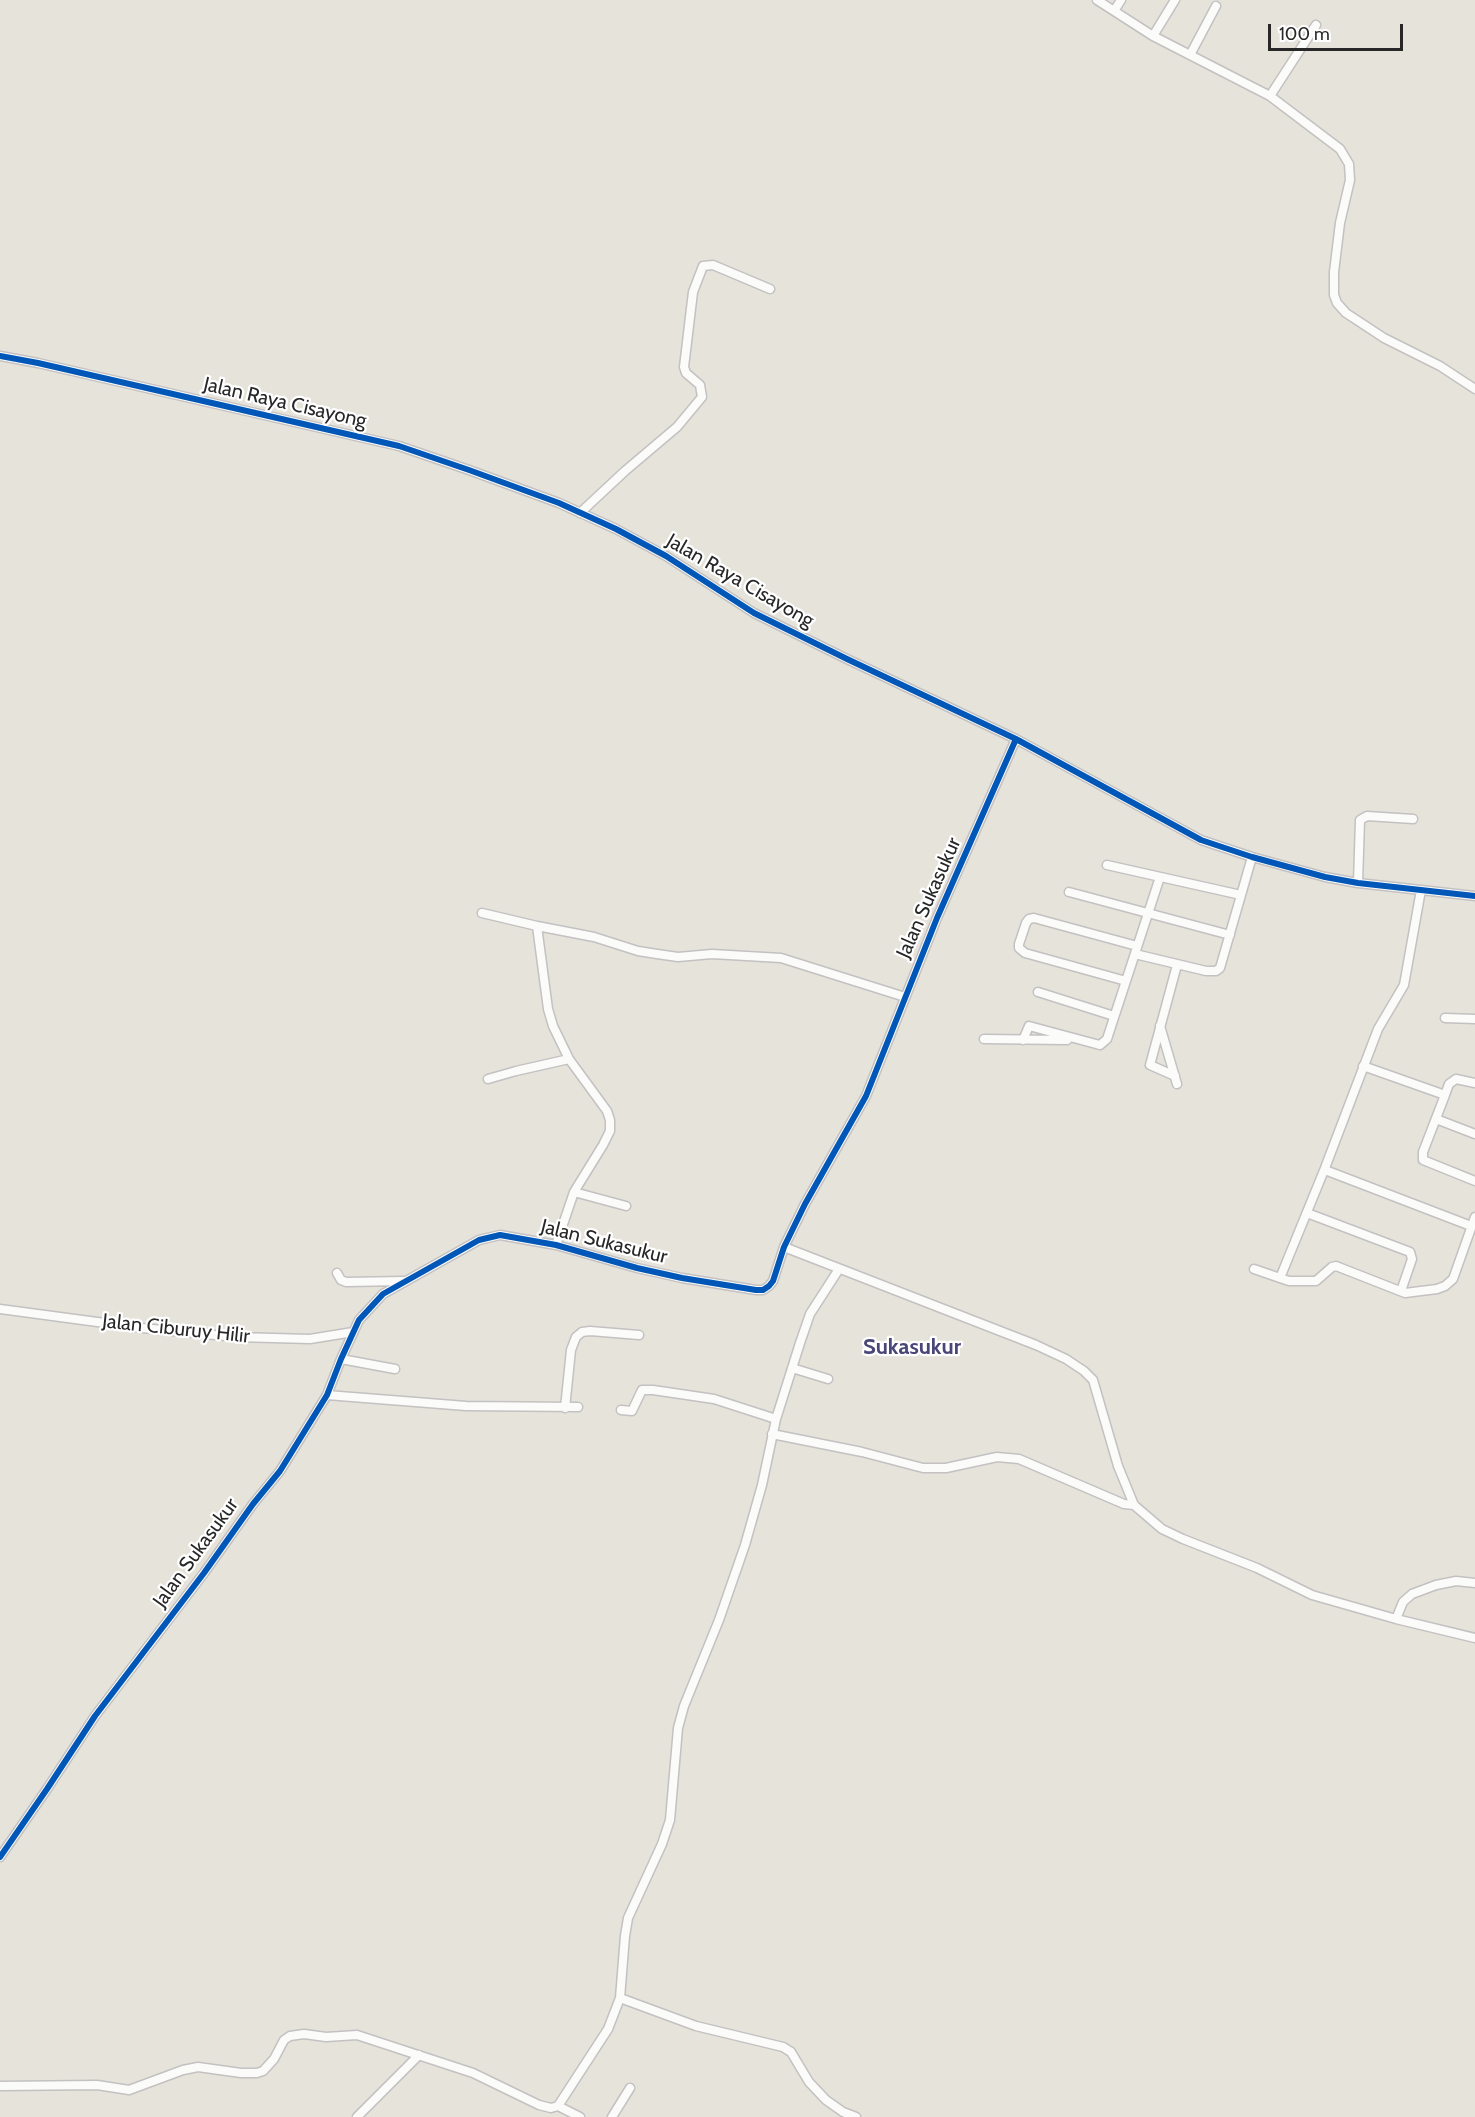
<!DOCTYPE html>
<html>
<head>
<meta charset="utf-8">
<style>
	body { margin:0 }
	#map { position:relative; width:1475px; height:2117px; overflow:hidden; background:#e6e3db; font-family:Cabin,sans-serif }
	canvas { display:block }
	.scale { position:absolute; left:1268px; top:24px; width:135px; height:27px; box-sizing:border-box; border:3px solid #272727; border-top:0; padding-left:8px; font-size:18px; line-height:21px; white-space:nowrap; color:#272727; -webkit-text-stroke:4px #fff; paint-order:stroke }
</style>
</head>
<body>
<div id="map">
<canvas width="1475" height="2117"></canvas>
<div class="scale">100 m</div>
</div>
<script>
const ctx = document.querySelector('canvas').getContext('2d');
ctx.lineJoin = 'round';
const poly = rows => new Path2D(rows.map(r => 'M' + r).join(''));
function trace(path, color, width, dash) { ctx.strokeStyle = color; ctx.lineWidth = width; ctx.lineCap = dash ? 'butt' : 'round'; ctx.setLineDash(dash || []); ctx.stroke(path); }
function drawText(font, color, halo, rows, align = 'center') {
  ctx.font = font + ' Cabin,sans-serif'; ctx.lineWidth = 4.5; ctx.setLineDash([]); ctx.textBaseline = 'middle'; ctx.strokeStyle = halo; ctx.fillStyle = color; for (const [text, x, y, turn = 0] of rows) {
    ctx.save(); ctx.translate(x, y); ctx.rotate((+turn || 0) * Math.PI / 180); ctx.textAlign = isNaN(turn) ? turn : align; if (halo) ctx.strokeText(text, 0, 0); ctx.fillText(text, 0, 0); ctx.restore();
  }
}
const minor = poly([
	[1097,0,1153,36,1270,96,1340,149,1349,164,1350,180,1340,223,1334,272,1334,295,1337,303,1346,313,1384,338,1440,366,1475,389],
	[1114,11,1121,0],
	[1153,36,1175,0],
	[1190,55,1216,6],
	[1270,96,1316,25],
	[0,356,38,363,399,446,469,470,559,503,616,529,666,556,754,613,847,659,1016,739,1201,840,1252,857,1325,877,1358,883,1475,896],
	[580,513,625,471,677,427,702,397,700,385,686,373,684,367,693,292,703,266,713,265,770,289],
	[1107,865,1241,895],
	[1358,883,1360,820,1367,816,1413,819],
	[1421,890,1404,985,1378,1029,1325,1168,1280,1278,1289,1281,1316,1281,1332,1267,1336,1266,1405,1293,1437,1289,1445,1286,1453,1279,1475,1217],
	[1069,892,1230,935],
	[482,913,537,926,594,937,638,951,657,954,678,957,712,954,781,958,905,997],
	[537,926,548,1009,553,1026,569,1059,607,1111,610,1120,610,1131,603,1145,574,1192,556,1245],
	[1135,954,1206,971,1216,971,1220,968,1252,857],
	[1126,981,1025,953,1019,948,1019,944,1026,923,1029,919,1034,918,1137,946],
	[1038,992,1114,1016],
	[1445,1018,1475,1019],
	[1160,1026,1177,1084],
	[984,1039,1067,1040],
	[1023,1040,1029,1026,1096,1044,1100,1045,1107,1039,1160,877],
	[1363,1066,1445,1095,1423,1152,1423,1160,1475,1181],
	[1175,1076,1150,1065,1177,965],
	[488,1079,516,1071,569,1059],
	[1445,1095,1449,1084,1456,1079,1475,1083],
	[1436,1119,1475,1134],
	[1325,1170,1471,1226],
	[574,1192,626,1206],
	[1307,1213,1410,1252,1412,1259,1401,1291],
	[784,1247,1036,1345,1066,1359,1084,1371,1093,1380,1118,1466,1134,1505,1162,1529,1183,1539,1257,1568,1312,1595,1396,1619,1475,1638],
	[1254,1269,1280,1278],
	[337,1273,341,1280,346,1282,404,1281],
	[0,1309,142,1328,236,1337,310,1339,353,1332],
	[341,1359,395,1369],
	[792,1368,828,1379],
	[327,1395,466,1406,578,1407],
	[565,1408,571,1350,576,1337,582,1332,590,1331,639,1335],
	[621,1410,632,1411,642,1390,653,1390,714,1399,776,1419],
	[772,1434,862,1452,923,1468,946,1468,997,1457,1019,1459,1124,1504,1134,1505],
	[1396,1619,1403,1602,1412,1594,1436,1585,1456,1581,1475,1583],
	[0,1857,47,1789,95,1716,204,1573,253,1504,280,1471,327,1395,341,1359,359,1320,383,1294,479,1240,500,1235,556,1245,637,1268,682,1278,756,1290,763,1290,769,1286,773,1281,784,1247,805,1204,866,1096,937,918,1016,739],
	[620,1998,696,2026,783,2047,791,2052,809,2082,826,2100,843,2112,856,2117],
	[0,2086,97,2085,129,2090,183,2070,198,2067,241,2073,257,2073,263,2071,274,2059,284,2040,290,2036,304,2034,326,2037,357,2035,473,2073,539,2105,551,2108,558,2106,608,2029,620,1998,625,1936,628,1918,662,1844,670,1820,678,1728,684,1706,719,1620,745,1545,762,1485,776,1419,800,1343,810,1314,839,1269],
	[558,2106,580,2117],
	[357,2117,419,2055],
	[612,2117,630,2088]
]);
trace(minor, '#c3c1c1', 11);
trace(minor, '#fbfbfa', 8);
trace(poly([
	[0,356,38,363,399,446,469,470,559,503,616,529,666,556,754,613,847,659,1016,739,1201,840,1252,857,1325,877,1358,883,1475,896],
	[0,1857,47,1789,95,1716,204,1573,253,1504,280,1471,327,1395,341,1359,359,1320,383,1294,479,1240,500,1235,556,1245,637,1268,682,1278,756,1290,763,1290,769,1286,773,1281,784,1247,805,1204,866,1096,937,918,1016,739]
]), '#0057b8', 6);
drawText('20px', '#272727', '#fff', [
	["Jalan Raya Cisayong",285,403,13],
	["Jalan Raya Cisayong",740,581,30],
	["Jalan Sukasukur",929,898,-66],
	["Jalan Sukasukur",604,1242,14],
	["Jalan Ciburuy Hilir",176,1329,6],
	["Jalan Sukasukur",196,1553,-54]
]);
drawText('bold 22px', '#494678', '#fff', [
	["Sukasukur",912,1348]
]);
</script>
</body>
</html>
